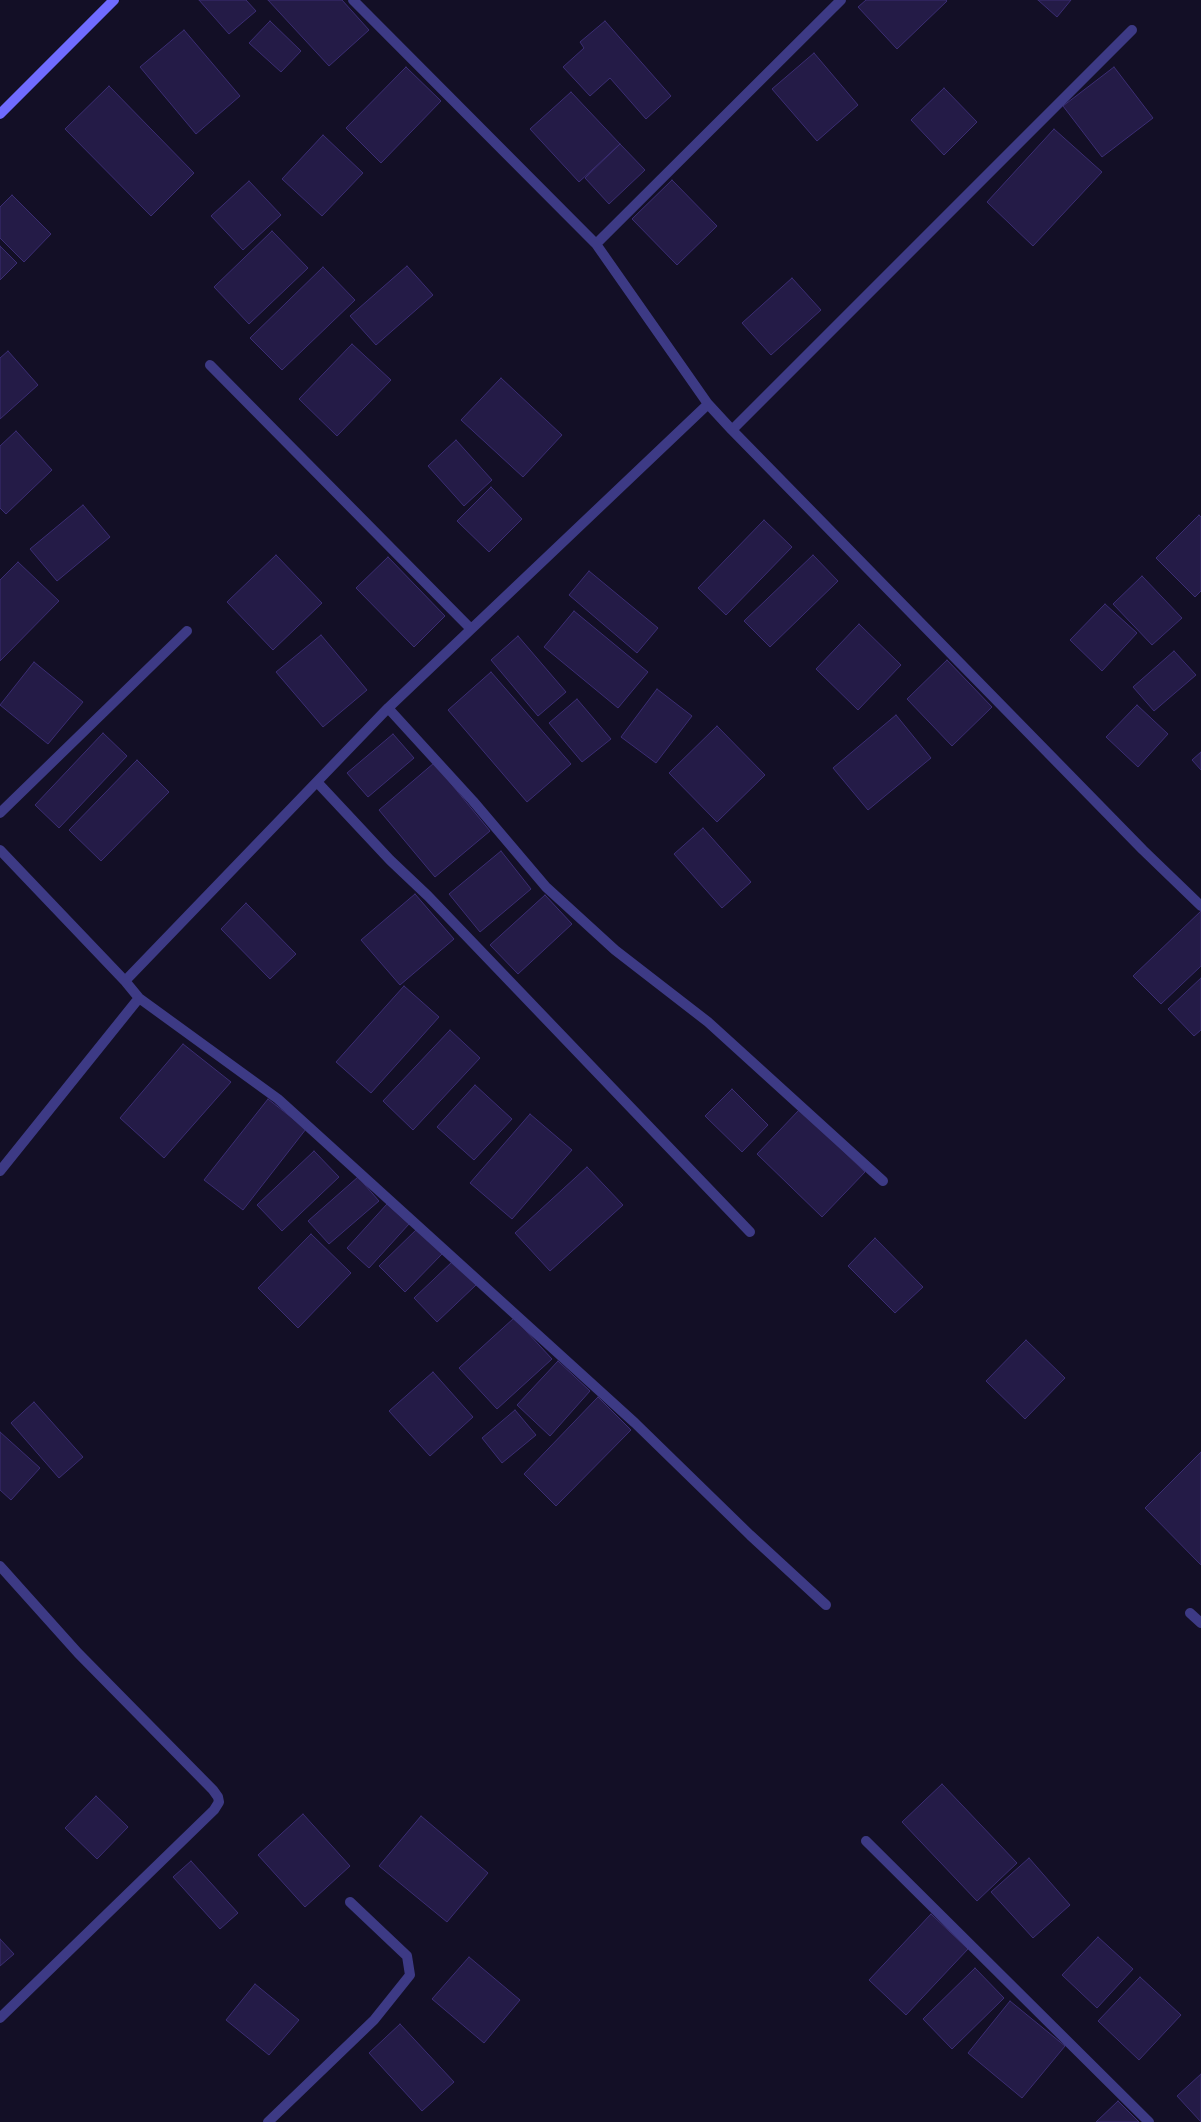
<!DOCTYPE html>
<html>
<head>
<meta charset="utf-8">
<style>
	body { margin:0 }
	canvas { display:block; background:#130f26 }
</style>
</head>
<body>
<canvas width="1201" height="2122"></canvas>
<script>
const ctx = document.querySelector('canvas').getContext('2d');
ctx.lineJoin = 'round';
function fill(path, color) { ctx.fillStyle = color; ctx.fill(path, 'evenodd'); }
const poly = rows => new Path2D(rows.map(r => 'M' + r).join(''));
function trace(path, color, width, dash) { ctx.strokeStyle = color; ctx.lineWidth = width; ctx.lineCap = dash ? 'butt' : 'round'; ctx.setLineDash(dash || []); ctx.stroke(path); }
const building = poly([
	[199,0,246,0,256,11,229,34,199,0],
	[268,0,342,0,369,30,329,66,268,0],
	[866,0,946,0,947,1,897,49,858,7,866,0],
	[1038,0,1071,0,1057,17,1038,0],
	[270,21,301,51,281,72,249,43,270,21],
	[605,21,671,96,646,119,610,78,590,96,563,67,584,48,580,42,605,21],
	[184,30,240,96,196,134,140,67,184,30],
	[814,53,858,105,817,141,772,89,814,53],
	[406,67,441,101,381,163,346,128,406,67],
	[1114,67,1153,118,1102,157,1063,106,1114,67],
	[109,86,194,173,151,216,65,129,109,86],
	[944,88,977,122,944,155,911,120,944,88],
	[571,92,620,144,579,182,530,129,571,92],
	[1054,129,1102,172,1033,246,987,202,1054,129],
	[323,135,363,173,322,216,282,179,323,135],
	[620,144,645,170,609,204,585,178,620,144],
	[672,180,717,226,677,265,632,219,672,180],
	[249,181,281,215,243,250,211,216,249,181],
	[12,195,51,234,24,262,0,238,0,207,12,195],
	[272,231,308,268,249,324,214,287,272,231],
	[0,246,17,263,0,280,0,246],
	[407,266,433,295,376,345,350,316,407,266],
	[323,267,355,300,282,370,250,338,323,267],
	[792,278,821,310,771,355,742,323,792,278],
	[352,344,391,380,337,436,299,399,352,344],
	[8,351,38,385,0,419,0,358,8,351],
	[501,378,562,435,523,477,461,420,501,378],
	[16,431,52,470,6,514,0,508,0,446,16,431],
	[456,440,492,480,464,506,428,466,456,440],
	[491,487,522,519,489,552,457,521,491,487],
	[83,505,110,537,57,581,30,549,83,505],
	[1199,515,1201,517,1201,591,1195,597,1156,558,1199,515],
	[764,520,792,547,726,615,698,588,764,520],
	[276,555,322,603,273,650,227,602,276,555],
	[813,555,838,581,770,647,744,621,813,555],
	[388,557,445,616,414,647,356,588,388,557],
	[18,562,59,601,0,661,0,580,18,562],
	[589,571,658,628,637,653,569,595,589,571],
	[1142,576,1182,618,1152,645,1113,604,1142,576],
	[1105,604,1137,633,1102,671,1070,640,1105,604],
	[574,611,648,672,618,708,544,647,574,611],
	[859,624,901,665,858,710,816,669,859,624],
	[321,635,367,690,323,727,276,672,321,635],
	[518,636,566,692,538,716,491,660,518,636],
	[1174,651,1196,675,1154,711,1133,687,1174,651],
	[947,660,992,707,952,746,907,699,947,660],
	[34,662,83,702,48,744,0,705,34,662],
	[491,672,571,764,527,802,448,710,491,672],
	[657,689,692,716,656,763,621,737,657,689],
	[577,699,611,739,582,762,549,723,577,699],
	[1137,705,1168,734,1138,767,1106,737,1137,705],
	[896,715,931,758,868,810,833,768,896,715],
	[717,726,765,775,717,822,669,773,717,726],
	[103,733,127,756,59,828,35,805,103,733],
	[393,734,414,758,368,797,347,773,393,734],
	[1201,752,1201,770,1192,760,1201,752],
	[137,760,169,792,101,861,69,830,137,760],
	[434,763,490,831,435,877,379,810,434,763],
	[703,828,751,882,722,908,674,854,703,828],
	[501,851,531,889,480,932,449,894,501,851],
	[415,894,454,939,400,985,361,940,415,894],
	[545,895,572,924,518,974,490,945,545,895],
	[246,903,296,954,270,979,221,929,246,903],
	[1201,911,1201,966,1161,1004,1133,976,1201,911],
	[1201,978,1201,1030,1194,1036,1168,1009,1201,978],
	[404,986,439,1017,371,1093,336,1062,404,986],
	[450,1030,480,1058,413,1130,383,1101,450,1030],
	[183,1044,231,1082,164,1158,120,1118,183,1044],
	[475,1085,512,1119,474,1160,437,1127,475,1085],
	[732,1089,768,1125,742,1152,705,1116,732,1089],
	[268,1099,306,1129,243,1210,204,1180,268,1099],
	[800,1109,865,1172,822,1217,757,1154,800,1109],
	[530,1114,572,1150,512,1219,470,1183,530,1114],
	[314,1151,339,1177,282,1231,257,1205,314,1151],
	[587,1167,623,1205,550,1271,515,1233,587,1167],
	[358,1177,379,1201,329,1244,308,1221,358,1177],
	[387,1204,409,1224,369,1268,347,1248,387,1204],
	[417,1229,442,1254,405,1292,379,1266,417,1229],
	[311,1234,351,1273,298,1328,258,1288,311,1234],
	[875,1238,923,1287,895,1313,848,1266,875,1238],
	[453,1261,476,1285,437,1322,414,1298,453,1261],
	[514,1318,552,1359,497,1409,459,1368,514,1318],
	[1026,1340,1065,1378,1025,1419,986,1381,1026,1340],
	[558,1361,590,1391,550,1436,517,1405,558,1361],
	[433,1372,473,1417,430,1456,389,1411,433,1372],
	[598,1397,631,1430,556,1506,524,1474,598,1397],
	[34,1402,83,1457,59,1478,11,1423,34,1402],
	[515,1410,536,1435,502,1463,482,1438,515,1410],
	[0,1432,40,1468,11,1500,0,1490,0,1432],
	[1201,1452,1201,1565,1145,1508,1201,1452],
	[942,1784,1017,1863,977,1901,902,1822,942,1784],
	[96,1796,128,1827,97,1859,65,1828,96,1796],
	[303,1814,350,1866,305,1907,258,1855,303,1814],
	[421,1816,488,1873,447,1922,379,1866,421,1816],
	[1029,1858,1070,1905,1033,1938,991,1892,1029,1858],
	[191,1861,238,1913,220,1929,173,1877,191,1861],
	[931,1914,968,1949,906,2015,869,1980,931,1914],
	[1098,1937,1133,1969,1097,2008,1062,1975,1098,1937],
	[0,1939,14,1954,0,1966,0,1939],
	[469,1957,520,2000,484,2043,432,1999,469,1957],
	[975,1968,1004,1998,952,2049,923,2019,975,1968],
	[1140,1977,1181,2015,1139,2060,1098,2021,1140,1977],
	[255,1984,299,2020,269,2055,226,2020,255,1984],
	[1010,2001,1065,2046,1022,2098,968,2053,1010,2001],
	[400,2024,454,2082,422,2111,369,2053,400,2024],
	[1201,2074,1201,2122,1177,2096,1201,2074],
	[1118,2101,1139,2122,1096,2122,1118,2101]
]);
fill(building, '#241b47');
trace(building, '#3b2d73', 1);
trace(poly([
	[353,0,596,244,708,404,732,430,1143,850,1201,906],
	[596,244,841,0],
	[210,365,471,629],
	[732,430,1132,30],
	[388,708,473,801,546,887,615,950,708,1022,883,1181],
	[317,782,390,860,428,896,750,1232],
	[0,813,187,631],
	[0,850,125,981,139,998,278,1099,635,1423,750,1535,826,1605],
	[125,981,388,708,708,404],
	[0,1171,139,998],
	[0,1566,78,1653,213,1790,218,1797,219,1802,214,1810,0,2018],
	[1190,1613,1201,1623],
	[866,1841,1149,2122],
	[268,2122,374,2020,410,1975,407,1956,350,1902]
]), '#3d3a85', 10);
trace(poly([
	[0,114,114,0]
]), '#6f6bff', 10);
</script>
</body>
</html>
